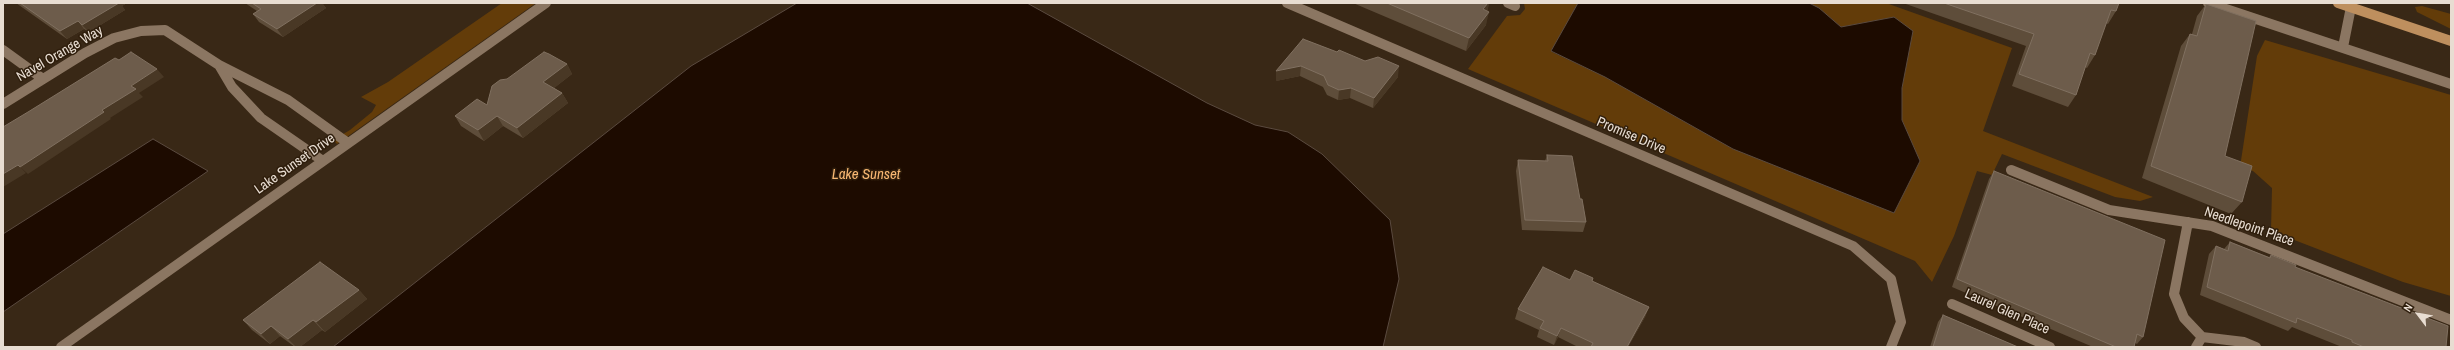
<!DOCTYPE html>
<html>
<head>
<meta charset="utf-8">
<style>
	body { margin:0 }
	#map { position:relative; width:2454px; height:350px; overflow:hidden; background:#392816; font-family:"Archivo Narrow",sans-serif }
	canvas { display:block }
	.frame { position:absolute; inset:0; border:4px solid #e8ddd2; pointer-events:none }
	.north { position:absolute; left:2398px; top:294px; width:40px; height:40px; -webkit-text-stroke:3px #2f1e0c; paint-order:stroke; rotate:302deg; font-size:11px; font-weight:700; line-height:16px; text-align:center; color:#e8ddd2 }
	.north::after { content:''; display:block; margin:auto; width:14px; height:18px; background:#e8ddd2; clip-path:polygon(50% 0,100% 100%,50% 72%,0 100%) }
</style>
</head>
<body>
<div id="map">
<canvas width="2454" height="350"></canvas>
<div class="frame"></div>
<div class="north">N</div>
</div>
<script>
const ctx = document.querySelector('canvas').getContext('2d');
ctx.lineJoin = 'round';
function fill(path, color) { ctx.fillStyle = color; ctx.fill(path, 'evenodd'); }
const poly = rows => new Path2D(rows.map(r => 'M' + r).join(''));
function trace(path, color, width, dash) { ctx.strokeStyle = color; ctx.lineWidth = width; ctx.lineCap = dash ? 'butt' : 'round'; ctx.setLineDash(dash || []); ctx.stroke(path); }
function drawText(font, color, halo, rows, align = 'center') {
  ctx.font = font + ' "Archivo Narrow",sans-serif'; ctx.lineWidth = 3; ctx.setLineDash([]); ctx.textBaseline = 'middle'; ctx.strokeStyle = halo; ctx.fillStyle = color; for (const [text, x, y, turn = 0] of rows) {
    ctx.save(); ctx.translate(x, y); ctx.rotate((+turn || 0) * Math.PI / 180); ctx.textAlign = isNaN(turn) ? turn : align; if (halo) ctx.strokeText(text, 0, 0); ctx.fillText(text, 0, 0); ctx.restore();
  }
}
fill(poly([
	[502,3,536,3,337,144,333,140,350,130,372,112,376,105,361,97,388,82],
	[1524,3,1578,3,1552,52,1605,77,1733,149,1920,161,1902,120,1902,88,1912,31,1894,17,1841,27,1819,8,1809,3,1886,3,2012,48,1983,131,2153,197,2140,201,2115,197,2002,154,1992,175,1977,171,1954,236,1932,282,1915,261,1468,69,1507,16,1520,15,1525,9],
	[2422,6,2451,14,2451,29,2417,12,2415,7],
	[2265,40,2451,95,2451,296,2403,282,2271,231,2272,188,2253,171,2240,167,2257,56]
]), '#633c09');
const water = poly([
	[797,3,1027,3,1207,103,1255,125,1288,132,1322,154,1390,220,1399,279,1383,347,333,347,691,66,797,3],
	[1578,3,1809,3,1819,8,1841,27,1894,17,1913,31,1902,88,1902,120,1920,161,1894,213,1733,149,1605,77,1551,51,1578,3],
	[153,139,208,171,3,312,3,234,153,139]
]);
fill(water, '#1d0b00');
trace(water, '#5a4a3f', 1);
trace(poly([
	[1287,3,1853,246,1891,279,1901,322,1891,347],
	[1508,3,1515,6],
	[2208,3,2451,84],
	[2343,47,2351,7],
	[3,50,43,79],
	[3,104,85,53,114,38,141,31,165,30,219,65],
	[323,161,261,118,232,87,219,65,288,100,348,143],
	[2011,170,2109,210,2212,226,2451,320],
	[2188,222,2174,294,2184,318,2202,337],
	[1952,304,2050,347],
	[2202,337,2244,342,2256,347],
	[61,347,546,3],
	[2196,347,2202,337]
]), '#8b7662', 10);
trace(poly([
	[2338,3,2451,41]
]), '#be8f5e', 10);
fill(poly([
	[16,3,127,3,122,6,125,10,89,32,84,29,67,39],
	[245,3,322,3,326,8,283,37,259,22,253,14,257,11],
	[1353,3,1489,3,1487,11,1486,25,1466,51],
	[1903,3,2119,3,2116,11,2108,24,2106,23,2095,55,2087,68,2085,67,2076,95,2068,107,2012,86,2026,46],
	[2206,4,2225,156,2242,202,2231,214,2142,178,2181,46,2190,34,2192,34,2197,16],
	[1303,39,1398,77,1373,108,1350,98,1338,100,1327,95,1323,87,1300,76,1276,81],
	[567,64,572,74,554,88,562,93,568,103,523,138,503,126,484,141,461,126,455,116,487,105],
	[1547,155,1580,199,1586,222,1583,232,1522,230,1516,171,1518,160,1545,161],
	[1994,171,2143,337,2137,344,2135,343,2134,347,2093,347,1952,287,1989,179],
	[2230,242,2269,257,2271,255,2446,347,2342,347,2292,327,2288,331,2200,295,2209,254,2216,246,2224,249],
	[1593,278,1592,281,1649,307,1645,317,1628,347,1578,347,1558,337,1554,345,1537,337,1539,330,1515,319,1518,309,1570,280],
	[359,290,367,299,325,332,322,330,300,347,295,347,280,336,270,344,252,330,243,320],
	[1943,315,2018,347,1930,347,1938,322]
]), '#5e4d3a');
fill(poly([
	[117,3,127,3,122,6,125,10,89,32,82,25],
	[317,3,322,3,326,8,283,37,277,29],
	[1488,3,1489,3,1487,15,1489,12,1486,25,1466,51,1469,38,1483,9],
	[78,21,84,29,67,39,60,31],
	[567,64,572,74,549,92,543,82],
	[1301,66,1300,76,1276,81,1276,71],
	[1399,66,1398,77,1373,108,1374,98],
	[157,69,164,77,139,93,143,97,110,118,111,119,28,174,20,167,102,110,131,86],
	[1351,88,1350,98,1338,100,1339,90],
	[562,93,568,103,523,138,517,128],
	[497,116,503,126,484,141,478,130],
	[18,165,26,173,3,187,3,174],
	[359,290,367,299,325,332,316,322],
	[1649,307,1645,317,1628,347,1627,347],
	[313,320,322,330,300,347,296,347,288,339],
	[271,326,280,336,270,344,261,334],
	[1561,328,1558,337,1554,345,1557,336]
]), '#493825');
const building = poly([
	[20,3,119,3,82,25,78,21,60,31,20,3],
	[252,3,317,3,277,29,253,14,261,9,252,3],
	[1387,3,1488,3,1483,9,1489,12,1469,38,1387,3],
	[1944,3,2119,3,2116,11,2111,10,2095,55,2090,53,2076,95,2019,74,2034,34,1944,3],
	[2206,4,2256,21,2225,156,2252,166,2242,202,2151,166,2190,34,2197,36,2206,4],
	[1303,39,1337,52,1339,50,1365,61,1378,57,1399,66,1374,98,1351,88,1339,90,1328,85,1324,76,1301,66,1276,71,1303,39],
	[131,52,157,69,131,86,136,89,102,110,104,112,20,167,18,165,3,174,3,127,28,112,115,58,119,60,131,52],
	[544,52,549,54,567,64,543,82,562,93,517,128,497,116,478,130,455,116,477,99,487,105,492,86,500,80,507,79,544,52],
	[1547,155,1572,156,1580,199,1582,199,1586,222,1525,220,1518,160,1548,161,1547,155],
	[1994,171,2165,240,2143,337,2137,334,2134,347,2116,347,1957,279,1994,171],
	[2230,242,2270,258,2271,255,2296,265,2295,267,2448,326,2446,347,2364,347,2352,342,2352,340,2297,318,2296,323,2207,287,2216,246,2228,251,2230,242],
	[320,262,359,290,316,322,313,320,288,339,271,326,261,334,243,320,320,262],
	[1543,267,1570,280,1575,270,1593,278,1592,281,1649,307,1627,347,1591,347,1593,343,1561,328,1557,336,1540,328,1544,321,1518,309,1543,267],
	[1943,315,2018,347,1933,347,1943,315]
]);
fill(building, '#6d5c4b');
trace(building, '#807060', 1);
drawText('14px', '#e8ddd2', '#2f1e0c', [
	["Navel Orange Way",60,54,-30],
	["Promise Drive",1631,136,23],
	["Lake Sunset Drive",295,164,-35],
	["Needlepoint Place",2249,227,19],
	["Laurel Glen Place",2007,312,24]
]);
drawText('italic 15px', '#f8b873', '#2f1e0c', [
	["Lake Sunset",866,175]
]);
</script>
</body>
</html>
